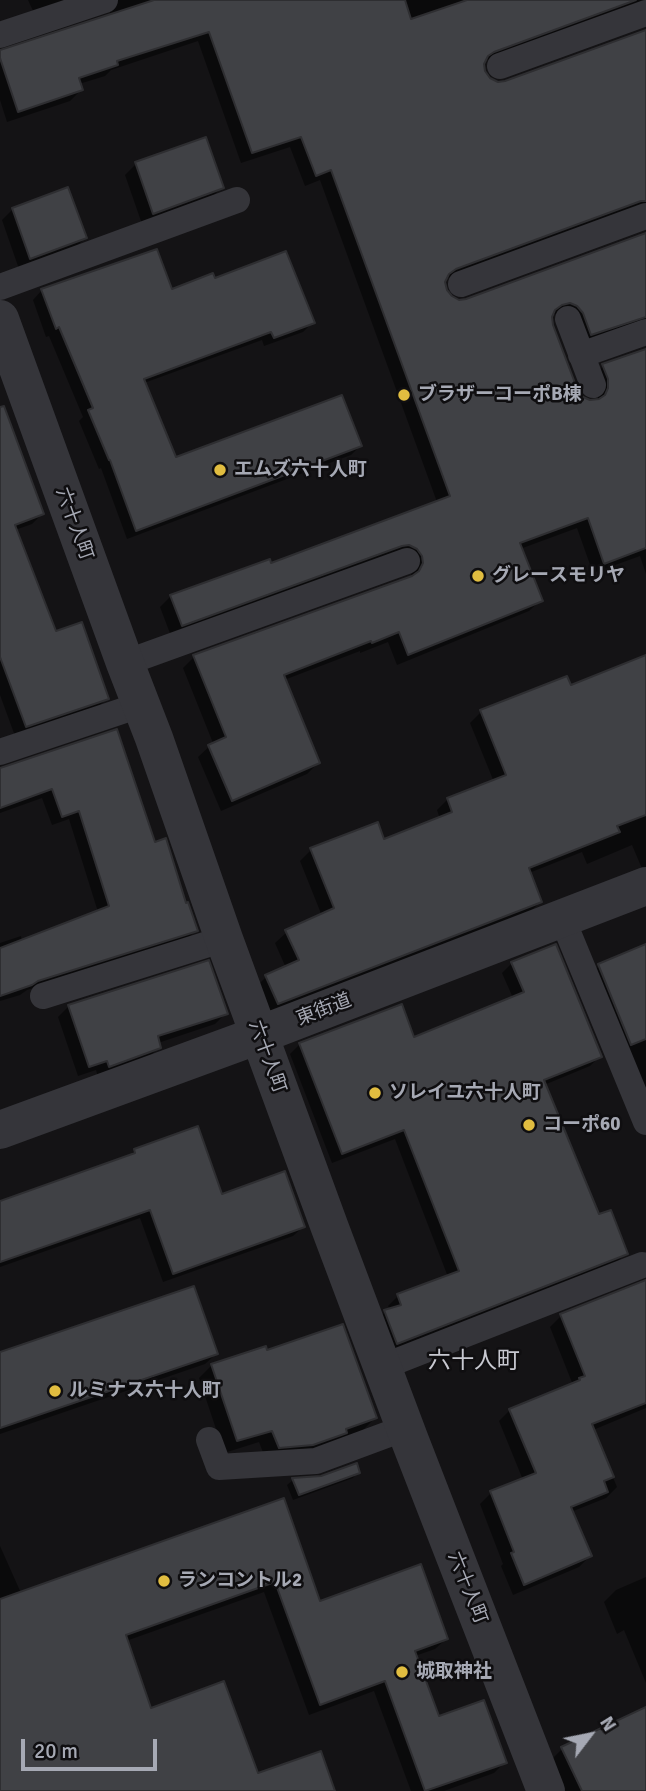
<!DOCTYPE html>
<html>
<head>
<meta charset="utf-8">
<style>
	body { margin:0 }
	#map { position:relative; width:646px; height:1791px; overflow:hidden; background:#141315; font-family:Signika,sans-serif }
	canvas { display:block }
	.north { position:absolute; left:555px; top:1700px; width:70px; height:70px; -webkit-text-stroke:5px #0f0e10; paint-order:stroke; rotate:58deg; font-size:19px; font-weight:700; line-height:28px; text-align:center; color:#a6a9b4 }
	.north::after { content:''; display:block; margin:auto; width:24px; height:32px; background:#a6a9b4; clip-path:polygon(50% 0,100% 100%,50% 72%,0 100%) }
	.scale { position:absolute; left:21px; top:1739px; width:136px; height:32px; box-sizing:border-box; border:4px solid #a6a9b4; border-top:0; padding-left:9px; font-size:21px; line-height:24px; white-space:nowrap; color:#a6a9b4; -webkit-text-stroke:5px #0f0e10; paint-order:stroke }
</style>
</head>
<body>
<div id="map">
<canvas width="646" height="1791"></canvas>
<div class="north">N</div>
<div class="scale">20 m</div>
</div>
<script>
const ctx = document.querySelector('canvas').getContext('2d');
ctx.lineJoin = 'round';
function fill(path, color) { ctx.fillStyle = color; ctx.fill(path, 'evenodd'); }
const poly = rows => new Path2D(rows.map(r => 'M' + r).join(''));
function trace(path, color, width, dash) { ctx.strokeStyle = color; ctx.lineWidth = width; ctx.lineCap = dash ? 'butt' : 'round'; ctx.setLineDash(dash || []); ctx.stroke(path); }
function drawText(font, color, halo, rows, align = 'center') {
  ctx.font = font + ' Signika,"Noto Sans JP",sans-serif'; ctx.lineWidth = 5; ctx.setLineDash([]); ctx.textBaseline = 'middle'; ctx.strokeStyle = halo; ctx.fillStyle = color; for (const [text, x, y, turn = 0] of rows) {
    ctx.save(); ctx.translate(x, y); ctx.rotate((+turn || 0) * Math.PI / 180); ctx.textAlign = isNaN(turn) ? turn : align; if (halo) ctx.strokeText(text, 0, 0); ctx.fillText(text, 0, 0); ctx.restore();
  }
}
fill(poly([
	[28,0,74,0,34,13],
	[105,0,646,0,646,13,629,8,484,61,484,73,489,80,496,83,506,83,646,32,646,216,628,212,445,279,445,291,457,301,467,301,646,235,646,332,580,345,558,314,552,314,552,325,577,391,583,399,598,402,598,392,592,377,603,366,646,351,646,574,640,556,593,573,577,528,520,549,541,600,529,611,397,665,388,642,360,653,360,651,284,680,318,763,307,774,221,811,198,757,213,743,183,668,194,657,411,578,412,568,171,636,160,607,171,596,270,565,437,502,320,180,305,186,290,147,241,163,198,41,111,70,105,76,79,84,81,90,70,101,7,122,0,100,0,52,110,15,110,7],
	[136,164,222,187,211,198,142,224,125,175],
	[13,209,85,238,74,249,19,269,2,220],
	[214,280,312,323,303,332,264,346,262,340,144,383,175,459,360,446,351,455,127,539,101,468,99,469,79,421,83,417,49,336,46,337,33,300,42,290,171,291],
	[0,451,42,514,32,524,15,530,55,633,107,698,96,709,15,736,0,695],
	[646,657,646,878,632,845,587,864,582,852,529,873,540,902,529,913,267,1014,255,988,266,977,286,968,275,943,287,932,322,916,300,861,311,850,383,841,440,819,437,810,448,799,494,782,470,723,481,712,570,688],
	[116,732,154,844,185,905,196,930,186,940,27,990,20,995,0,1001,0,943,21,936,22,941,98,912,69,819,52,825,42,798,0,813,0,770],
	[646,946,646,1106,588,977,599,966],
	[512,963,600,1056,590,1066,544,1085,598,1217,626,1253,616,1263,387,1353,375,1322,385,1312,390,1310,388,1306,398,1296,448,1277,395,1139,332,1163,290,1054,300,1044,413,1040,513,998,502,973],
	[69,1006,226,1013,215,1024,158,1043,159,1047,148,1058,98,1077,96,1070,78,1076,58,1017],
	[135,1150,221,1196,303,1227,293,1236,163,1282,140,1218,0,1267,0,1203,127,1158],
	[646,1301,646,1408,593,1430,617,1487,606,1498,571,1512,590,1556,579,1567,513,1595,501,1566,503,1564,480,1504,491,1493,523,1480,499,1421,510,1410,573,1385,550,1327,561,1316],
	[266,1352,375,1418,362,1431,332,1445,266,1460,259,1442,224,1453,199,1378,212,1365],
	[0,1354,216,1354,205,1364,0,1434],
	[358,1472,353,1478,293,1500,287,1485,293,1480],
	[283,1500,319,1603,446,1639,435,1649,415,1656,438,1718,505,1762,494,1773,444,1791,411,1791,374,1691,309,1715,264,1592,126,1641,150,1711,257,1776,333,1791,0,1791,0,1546,21,1593],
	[646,1577,646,1683,624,1630,617,1634,604,1602,616,1590],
	[646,1709,646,1791,564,1791,550,1761,562,1749]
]), '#0007');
const building = poly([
	[154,0,405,0,411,19,467,0,636,0,494,52,488,56,484,64,485,71,490,78,498,82,505,81,646,30,646,201,641,201,456,269,449,274,445,282,447,290,452,296,459,300,466,299,646,233,646,317,591,335,583,313,577,306,570,303,562,305,555,310,552,317,553,325,578,391,583,397,590,400,599,399,605,395,608,388,608,379,602,364,646,349,646,548,604,564,588,518,520,543,543,601,408,655,399,632,372,643,371,641,284,675,320,763,232,801,208,745,226,737,193,655,412,576,419,571,423,563,422,556,417,549,409,545,402,546,182,626,170,595,270,559,271,563,450,496,331,170,316,176,301,137,252,153,209,32,117,61,118,65,79,78,83,90,18,112,0,58,0,50,154,0],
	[206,137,224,188,153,214,135,162,206,137],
	[68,187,87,238,30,259,12,208,68,187],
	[157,249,172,289,213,273,215,278,286,251,315,323,274,338,271,332,144,379,176,457,342,395,362,446,136,531,110,460,109,460,88,410,93,408,59,327,56,329,41,289,157,249],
	[4,406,44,514,15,525,56,631,82,622,109,699,26,727,0,657,0,407,4,406],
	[646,655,646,815,617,826,620,832,529,868,542,902,278,1004,265,975,299,960,285,930,334,908,310,848,378,822,384,839,452,812,447,798,506,775,480,710,567,676,571,685,646,655],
	[117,729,155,842,166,838,186,903,188,902,198,931,38,981,32,985,0,996,0,948,109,906,79,811,62,817,52,789,0,808,0,768,117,729],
	[556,944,602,1057,544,1080,599,1214,611,1210,628,1254,397,1344,384,1310,401,1305,397,1294,459,1271,404,1130,342,1154,299,1043,402,1004,414,1037,524,992,511,962,556,944],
	[646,944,646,1039,631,1045,598,964,646,944],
	[209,960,228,1014,158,1036,161,1048,109,1067,107,1061,89,1067,68,1005,209,960],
	[198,1126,222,1194,285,1171,305,1227,173,1274,150,1210,0,1262,0,1201,135,1153,134,1149,198,1126],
	[646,1280,646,1403,592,1424,614,1477,604,1481,608,1492,571,1507,592,1556,524,1585,511,1553,514,1552,490,1491,536,1473,509,1409,580,1380,579,1378,585,1376,560,1314,646,1280],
	[194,1286,218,1354,0,1428,0,1352,194,1286],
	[343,1324,377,1418,346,1429,347,1433,313,1445,279,1448,272,1431,237,1441,211,1364,266,1346,267,1350,343,1324],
	[357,1463,360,1473,299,1495,292,1478,321,1476,357,1463],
	[284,1498,320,1601,421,1564,448,1639,415,1651,439,1716,484,1700,507,1763,425,1791,385,1681,320,1705,275,1582,126,1635,151,1708,224,1681,258,1773,321,1751,335,1791,0,1791,0,1599,284,1498],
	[646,1707,646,1791,582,1791,561,1747,646,1707]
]);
fill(building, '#404145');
trace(building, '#2e2e31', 2);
trace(poly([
	[0,35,105,0],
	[500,66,646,13],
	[461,284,646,216],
	[0,287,237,200],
	[568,319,593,385],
	[581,355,646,332],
	[125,663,407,561],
	[0,752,140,705],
	[562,918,646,1122],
	[43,996,224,939],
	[382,1367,642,1265],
	[209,1440,219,1467,316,1461,405,1428]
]), '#35353a', 26);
trace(poly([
	[0,319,125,663,154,738,224,939,330,1228,409,1438,546,1791],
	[0,1130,259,1035,646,886]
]), '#35353a', 38);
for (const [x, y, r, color] of [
	[404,395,7,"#e1bd40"],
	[220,470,7,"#e1bd40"],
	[478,576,7,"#e1bd40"],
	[375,1093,7,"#e1bd40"],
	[529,1125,7,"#e1bd40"],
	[55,1391,7,"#e1bd40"],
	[164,1581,7,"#e1bd40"],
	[402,1672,7,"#e1bd40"]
]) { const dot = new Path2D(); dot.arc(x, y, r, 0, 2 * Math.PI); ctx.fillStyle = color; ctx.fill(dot); trace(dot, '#0f0e10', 2.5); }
drawText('bold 19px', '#a6a9b4', '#0f0e10', [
	["ブラザーコーポB棟",418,395],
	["エムズ六十人町",234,470],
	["グレースモリヤ",492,576],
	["ソレイユ六十人町",389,1093],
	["コーポ60",543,1125],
	["ルミナス六十人町",69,1391],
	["ランコントル2",178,1581],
	["城取神社",416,1672]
], 'left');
drawText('19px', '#a6a9b4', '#0f0e10', [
	["六十人町",74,524,70],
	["東街道",324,1010,-21],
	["六十人町",267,1057,70],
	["六十人町",467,1588,68]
]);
drawText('23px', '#c7c8d0', '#0f0e10', [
	["六十人町",474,1362]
]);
</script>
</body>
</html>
